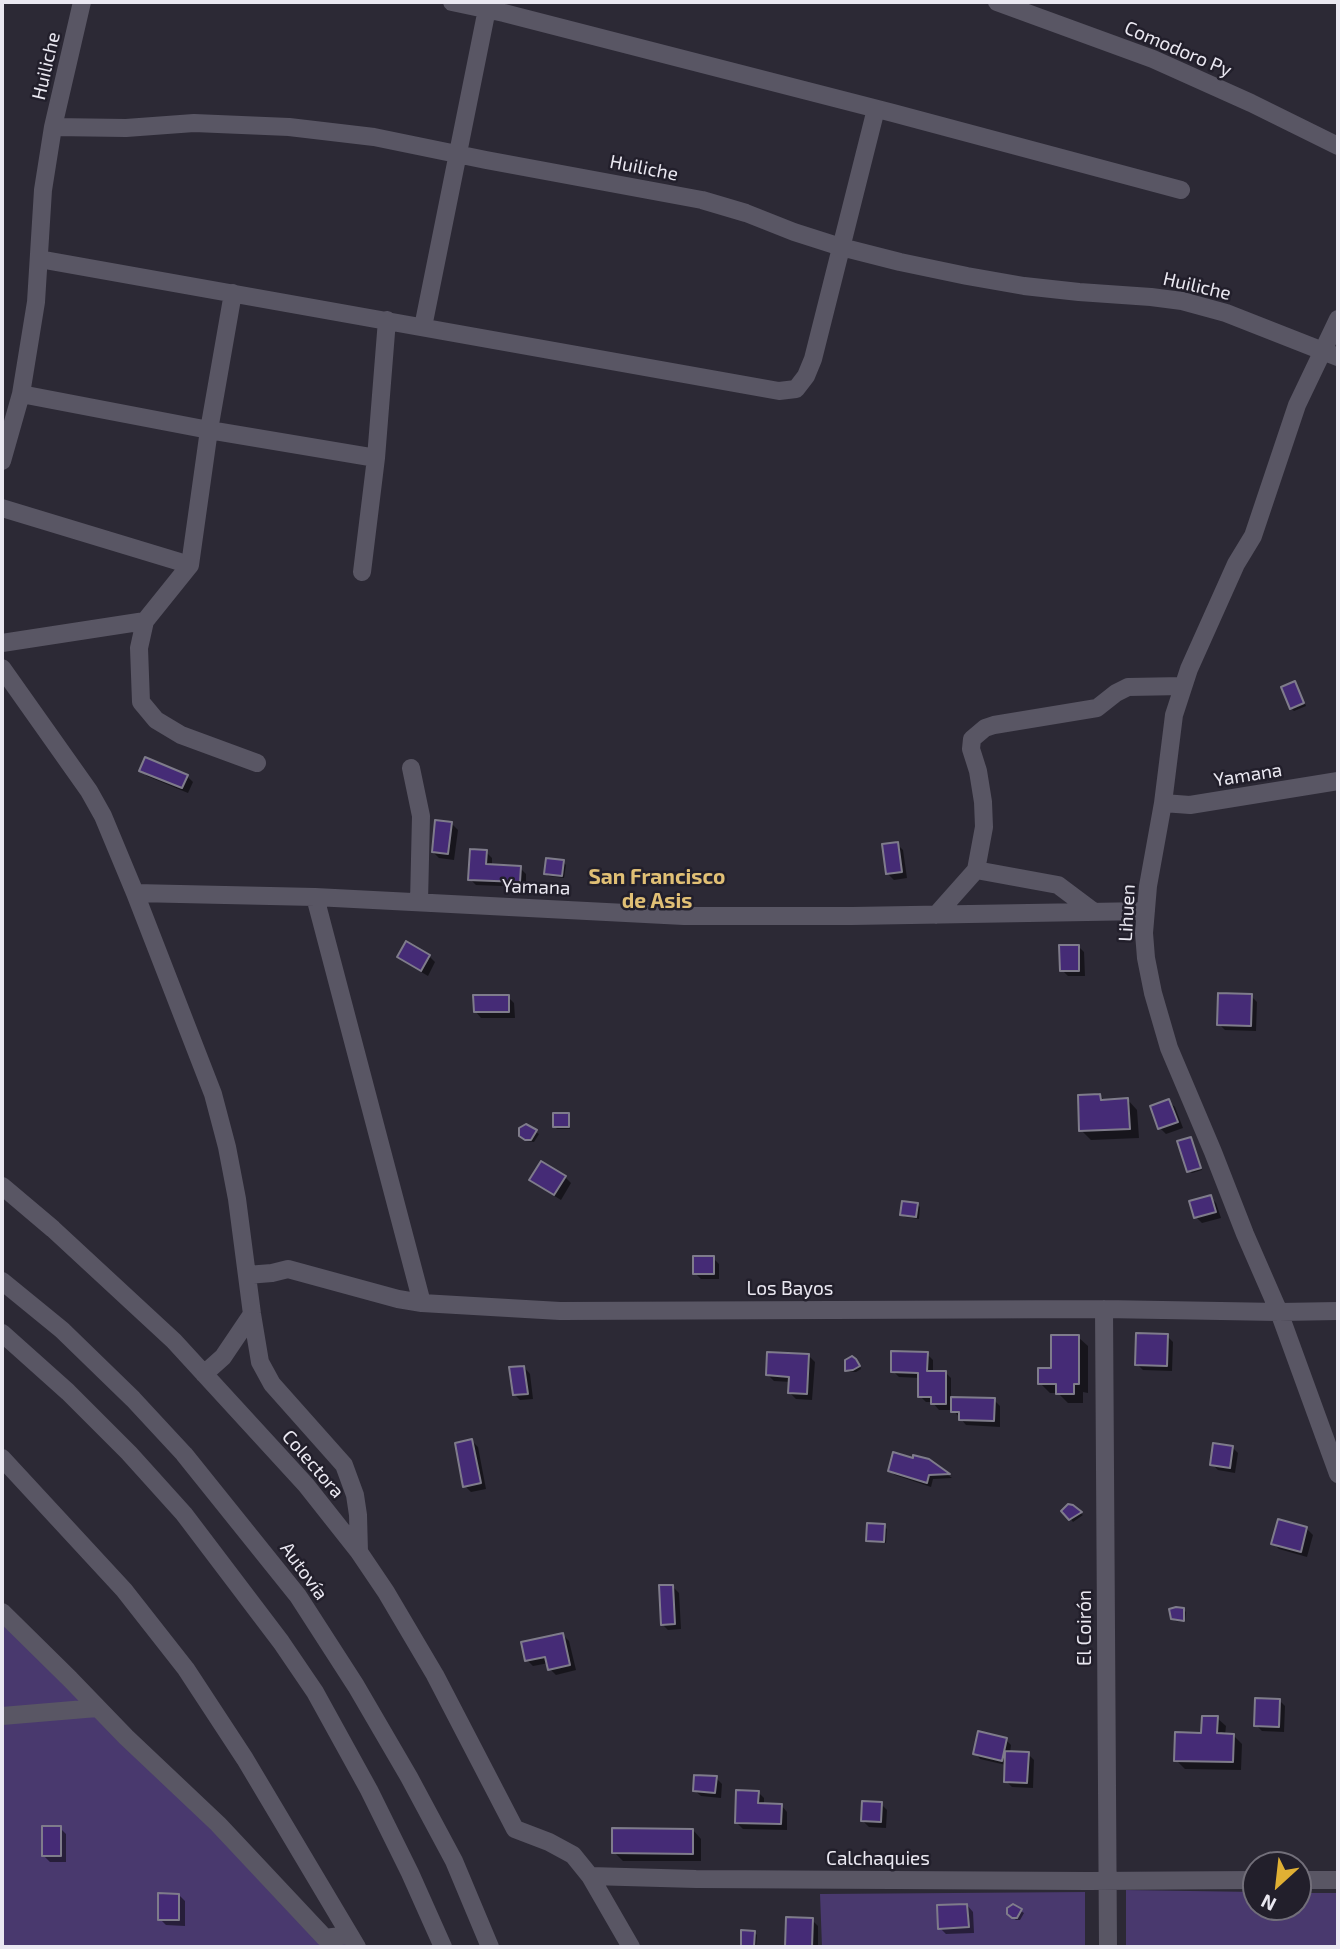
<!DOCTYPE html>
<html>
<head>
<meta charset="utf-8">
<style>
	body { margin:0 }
	#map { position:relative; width:1340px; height:1949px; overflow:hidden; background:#2c2935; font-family:"Exo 2",sans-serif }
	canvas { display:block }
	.frame { position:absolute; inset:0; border:4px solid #eae8f1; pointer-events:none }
	.north { position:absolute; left:1242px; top:1851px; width:70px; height:70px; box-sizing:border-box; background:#221f2b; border:2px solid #726f7a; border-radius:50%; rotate:207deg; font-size:19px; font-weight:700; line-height:28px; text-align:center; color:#eae8f1 }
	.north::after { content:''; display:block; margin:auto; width:24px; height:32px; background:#e0b034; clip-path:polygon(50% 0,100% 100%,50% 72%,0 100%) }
</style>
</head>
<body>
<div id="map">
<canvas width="1340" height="1949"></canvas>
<div class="frame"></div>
<div class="north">N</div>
</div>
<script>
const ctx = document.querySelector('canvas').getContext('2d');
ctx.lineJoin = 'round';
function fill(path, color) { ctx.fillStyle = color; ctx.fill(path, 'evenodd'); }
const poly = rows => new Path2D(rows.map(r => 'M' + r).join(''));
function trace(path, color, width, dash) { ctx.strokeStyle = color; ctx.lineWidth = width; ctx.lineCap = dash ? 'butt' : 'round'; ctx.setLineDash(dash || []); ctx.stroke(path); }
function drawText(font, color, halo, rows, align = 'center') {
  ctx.font = font + ' "Exo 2",sans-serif'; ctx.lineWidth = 5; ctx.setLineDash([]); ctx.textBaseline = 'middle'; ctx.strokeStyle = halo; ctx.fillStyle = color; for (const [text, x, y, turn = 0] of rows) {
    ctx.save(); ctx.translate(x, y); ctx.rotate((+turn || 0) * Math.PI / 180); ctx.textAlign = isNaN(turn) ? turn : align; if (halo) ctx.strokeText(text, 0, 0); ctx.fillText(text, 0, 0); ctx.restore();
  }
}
fill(poly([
	[2,1612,324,1937,357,1947,2,1947],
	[1126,1890,1256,1892,1256,1907,1298,1907,1298,1893,1338,1893,1338,1947,1126,1947],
	[1085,1892,1085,1947,822,1947,820,1894]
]), '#49396e');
fill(poly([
	[1295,683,1306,706,1294,711,1291,708],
	[141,770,187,776,193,782,188,793,147,776],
	[452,824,458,830,454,860,439,858,433,852],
	[897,844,903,850,907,878,894,880,888,874],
	[486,852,492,858,492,866,520,868,526,874,526,887,476,885,470,879],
	[563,862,566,865,564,878,548,876,546,873],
	[407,944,429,956,435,962,428,976,406,963,400,957],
	[1078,946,1084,952,1085,976,1068,976,1062,970],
	[1251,996,1257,1002,1256,1031,1225,1030,1219,1024],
	[508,997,514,1003,515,1018,481,1018,475,1011],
	[1100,1095,1105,1101,1128,1100,1137,1110,1139,1138,1091,1140,1081,1130],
	[1168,1101,1175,1107,1183,1128,1166,1134,1160,1128,1152,1107],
	[568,1114,570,1117,570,1129,557,1129,555,1127],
	[526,1126,539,1134,534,1142,526,1141,523,1138],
	[1191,1139,1193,1142,1202,1170,1192,1173,1189,1171],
	[565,1177,571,1183,561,1200,538,1186,532,1180],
	[1210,1197,1216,1203,1221,1218,1202,1223,1196,1217],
	[918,1205,920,1207,919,1219,905,1217,902,1214],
	[713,1258,719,1264,719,1279,701,1279,695,1273],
	[1167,1336,1173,1342,1172,1371,1143,1370,1137,1364],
	[1078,1337,1088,1346,1088,1393,1083,1392,1083,1403,1068,1403,1058,1393,1050,1393,1040,1383],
	[927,1354,933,1360,933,1372,945,1372,951,1378,951,1399,994,1400,1000,1406,1000,1427,966,1425,953,1410,939,1410,932,1402,926,1402,920,1396,920,1378,899,1377,893,1371],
	[809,1356,815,1362,812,1400,796,1399,790,1393,791,1382,774,1381,768,1375],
	[852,1358,859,1364,861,1369,856,1372,850,1372,847,1370],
	[524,1367,530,1374,533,1399,520,1400,514,1394],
	[472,1441,478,1447,486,1489,471,1492,465,1486],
	[1232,1447,1238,1453,1235,1473,1218,1470,1212,1464],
	[929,1461,952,1478,933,1479,931,1487,895,1475,890,1471],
	[1072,1507,1083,1515,1073,1522,1064,1511],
	[884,1526,887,1529,886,1543,871,1542,868,1540],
	[1307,1529,1313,1535,1307,1557,1279,1549,1273,1543],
	[673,1587,679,1593,681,1629,668,1630,662,1624],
	[1183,1609,1186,1612,1185,1622,1175,1621,1173,1618],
	[563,1635,569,1641,576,1670,556,1675,550,1669,549,1663,533,1666,527,1660],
	[1279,1700,1285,1706,1284,1732,1262,1731,1256,1725],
	[1217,1718,1226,1726,1225,1735,1233,1735,1242,1744,1241,1770,1185,1769,1176,1760,1203,1735],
	[1006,1740,1011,1745,1010,1753,1028,1754,1034,1760,1033,1788,1012,1787,1006,1781,1006,1765,980,1759,975,1753],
	[716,1778,722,1784,721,1798,701,1796,694,1790],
	[758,1792,764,1798,764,1805,781,1805,787,1812,787,1830,743,1829,737,1823],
	[881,1804,887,1810,886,1828,869,1827,863,1821],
	[60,1828,66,1834,66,1862,50,1862,44,1856],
	[693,1830,701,1839,701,1861,623,1861,614,1852],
	[179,1895,185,1901,185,1926,166,1925,160,1919],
	[967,1905,973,1912,974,1933,946,1934,940,1928],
	[1013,1906,1024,1913,1020,1920,1016,1920,1008,1914],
	[812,1920,818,1926,818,1947,788,1947,787,1946],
	[754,1932,757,1935,756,1947,743,1947]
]), '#0007');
const building = poly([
	[1295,681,1304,703,1290,709,1281,687,1295,681],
	[145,757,188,775,182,788,139,771,145,757],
	[435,820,452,822,448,854,432,852,435,820],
	[898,842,902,872,886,874,882,844,898,842],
	[470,849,487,850,486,864,521,866,520,882,468,880,470,849],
	[546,858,564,860,562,876,544,874,546,858],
	[406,941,430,955,421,971,397,957,406,941],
	[1059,945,1079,945,1079,971,1060,971,1059,945],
	[1218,993,1252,994,1251,1026,1217,1025,1218,993],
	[473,995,509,995,509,1012,474,1012,473,995],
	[1100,1094,1101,1100,1128,1098,1130,1129,1079,1131,1078,1095,1100,1094],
	[1169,1099,1178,1122,1158,1129,1150,1106,1169,1099],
	[553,1113,569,1113,569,1127,553,1127,553,1113],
	[526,1124,537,1130,531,1140,525,1140,519,1136,519,1128,526,1124],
	[1191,1137,1201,1168,1187,1172,1177,1141,1191,1137],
	[541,1161,566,1176,554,1195,529,1180,541,1161],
	[1211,1195,1216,1212,1194,1218,1189,1201,1211,1195],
	[902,1201,918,1203,916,1217,900,1215,902,1201],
	[693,1256,714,1256,714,1274,693,1274,693,1256],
	[1136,1333,1168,1334,1167,1366,1135,1365,1136,1333],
	[1051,1335,1079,1335,1079,1384,1074,1384,1074,1394,1056,1394,1056,1384,1038,1384,1038,1368,1051,1368,1051,1335],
	[891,1351,928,1352,927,1371,946,1371,946,1404,931,1404,931,1397,918,1397,918,1373,891,1372,891,1351],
	[767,1352,809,1354,807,1394,788,1393,789,1377,766,1375,767,1352],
	[852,1356,856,1359,860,1366,853,1370,845,1371,845,1360,852,1356],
	[524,1366,528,1394,513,1395,509,1367,524,1366],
	[951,1397,995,1398,994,1421,959,1420,959,1412,951,1412,951,1397],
	[472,1439,481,1483,463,1487,455,1443,472,1439],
	[1213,1443,1233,1446,1230,1468,1210,1465,1213,1443],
	[893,1452,913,1458,913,1455,929,1459,950,1474,929,1475,927,1483,888,1471,893,1452],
	[1068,1504,1073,1505,1082,1512,1069,1520,1061,1511,1068,1504],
	[1278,1519,1307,1527,1301,1552,1271,1544,1278,1519],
	[867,1523,885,1524,884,1542,866,1541,867,1523],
	[659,1585,673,1585,675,1624,661,1625,659,1585],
	[1176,1607,1184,1608,1184,1621,1171,1619,1169,1609,1176,1607],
	[563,1633,570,1665,548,1670,545,1657,525,1661,521,1642,563,1633],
	[1255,1698,1280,1699,1279,1727,1254,1726,1255,1698],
	[1202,1716,1218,1716,1217,1733,1234,1734,1233,1762,1174,1761,1175,1732,1201,1733,1202,1716],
	[978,1731,1007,1738,1002,1761,973,1754,978,1731],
	[1005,1751,1029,1752,1027,1783,1004,1782,1005,1751],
	[694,1775,717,1776,715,1793,693,1791,694,1775],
	[736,1790,759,1791,758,1803,782,1804,781,1824,735,1823,736,1790],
	[862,1801,882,1802,881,1822,861,1821,862,1801],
	[42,1826,61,1826,61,1856,42,1856,42,1826],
	[612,1828,693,1829,693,1854,612,1853,612,1828],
	[158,1893,179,1894,179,1920,158,1920,158,1893],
	[967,1904,969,1927,938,1929,937,1905,967,1904],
	[1013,1904,1022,1909,1017,1918,1012,1918,1007,1914,1007,1908,1013,1904],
	[786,1917,813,1918,812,1947,785,1947,786,1917],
	[741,1930,755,1931,754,1947,741,1947,741,1930]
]);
fill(building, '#452b76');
trace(building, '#7f7c8b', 2);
trace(poly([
	[82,2,53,127,126,128,194,123,289,127,374,137,486,160,702,200,746,213,794,232,841,247,900,262,967,276,1024,286,1079,292,1151,297,1182,301,1226,313,1338,357],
	[452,2,504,13,893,113,1181,190],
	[997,2,1153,59,1251,103,1338,146],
	[39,259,779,391,796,389,806,376,813,359,876,109],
	[233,293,209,430,190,565,145,621,139,648,141,702,156,720,181,735,257,763],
	[1338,319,1297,405,1253,536,1236,564,1189,669,1174,715,1163,803,1148,886,1144,933,1146,958,1153,993,1169,1048,1213,1152,1245,1234,1279,1312,1338,1474],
	[423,327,487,9],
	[21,394,209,430,376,458],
	[2,461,21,394,36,302,43,190,53,127],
	[2,508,190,565],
	[362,572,376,458,387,320],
	[2,643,145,621],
	[2,668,89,791,103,816,135,893,213,1094,227,1147,237,1199,252,1314,260,1362,272,1384,344,1465,355,1495,358,1515,359,1552],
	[411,768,421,816,419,902],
	[1163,803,1190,805,1338,781],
	[976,870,1058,885,1094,912],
	[135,893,315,897,684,916,852,916,1146,911],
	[315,897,422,1303],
	[936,915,976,870,984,827,983,802,978,771,971,749,972,739,985,728,994,725,1097,708,1116,693,1128,687,1183,686],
	[2,1186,53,1229,174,1341,306,1485,359,1552,386,1592,435,1675,515,1829,549,1842,573,1855,590,1876,696,1879,1088,1881,1256,1880],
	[247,1275,272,1273,288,1269,398,1299,422,1303,560,1311,1104,1309,1279,1312,1338,1311],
	[2,1281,62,1330,133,1399,184,1454,298,1596,356,1686,409,1777,454,1861,490,1947],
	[1104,1309,1108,1947],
	[2,1333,68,1392,129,1453,184,1514,281,1642,315,1692,369,1790,410,1873,443,1947],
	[204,1374,223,1357,252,1314],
	[2,1458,124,1590,186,1669,245,1759,357,1947],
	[2,1612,70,1679,126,1737,218,1824,325,1938,349,1935],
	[2,1716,97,1708],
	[590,1876,631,1947],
	[1298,1880,1338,1880]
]), '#595664', 18);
drawText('19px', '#eae8f1', '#221f2b', [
	["Comodoro Py",1178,49,23],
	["Huiliche",46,66,-77],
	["Huiliche",644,168,11],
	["Huiliche",1197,286,13],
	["Yamana",1248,775,-9],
	["Yamana",536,887,2],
	["Lihuen",1127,913,-87],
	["Los Bayos",790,1289],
	["Colectora",313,1464,49],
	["Autovía",304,1571,54],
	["El Coirón",1085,1628,-90],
	["Calchaquies",878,1859]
]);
drawText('bold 21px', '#e0bf75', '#221f2b', [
	["San Francisco",657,877],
	["de Asis",657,901]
]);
</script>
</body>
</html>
